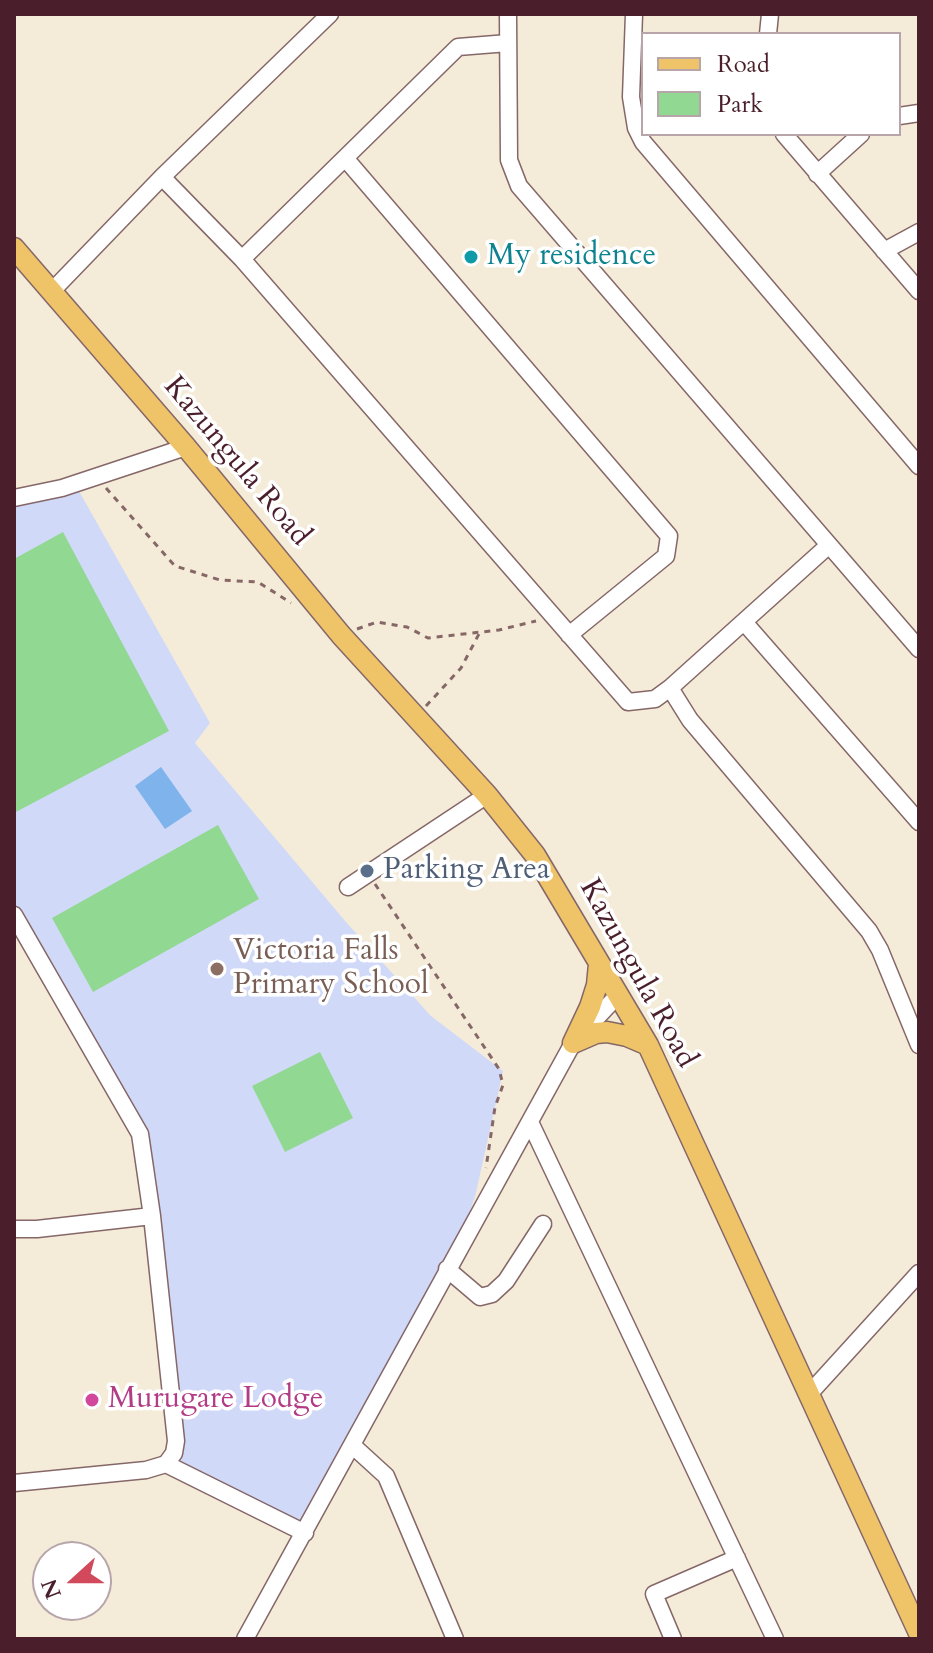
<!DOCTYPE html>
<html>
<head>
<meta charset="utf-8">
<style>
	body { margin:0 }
	#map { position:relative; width:933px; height:1653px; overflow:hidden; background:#f4ecd8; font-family:Cardo,serif }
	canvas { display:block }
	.frame { position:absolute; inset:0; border:16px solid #4a1f2b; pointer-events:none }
	.legend { position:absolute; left:641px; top:32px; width:260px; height:104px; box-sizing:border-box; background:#fff; border:2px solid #b7a5aa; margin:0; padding:10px 14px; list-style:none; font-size:24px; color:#4a1f2b }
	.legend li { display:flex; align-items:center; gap:16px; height:40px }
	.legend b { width:40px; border:2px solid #b7a5aa }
	.north { position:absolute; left:32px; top:1541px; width:80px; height:80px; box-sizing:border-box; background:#fff; border:2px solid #b7a5aa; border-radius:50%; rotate:249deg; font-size:22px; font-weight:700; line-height:32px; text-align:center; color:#4a1f2b }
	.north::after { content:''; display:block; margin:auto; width:28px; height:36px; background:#d1495b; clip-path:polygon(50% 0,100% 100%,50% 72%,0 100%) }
</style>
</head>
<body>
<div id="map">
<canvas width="933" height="1653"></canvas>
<div class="frame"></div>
<ul class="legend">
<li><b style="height:10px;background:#efc469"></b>Road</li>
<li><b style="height:22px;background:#91d893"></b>Park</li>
</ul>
<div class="north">N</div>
</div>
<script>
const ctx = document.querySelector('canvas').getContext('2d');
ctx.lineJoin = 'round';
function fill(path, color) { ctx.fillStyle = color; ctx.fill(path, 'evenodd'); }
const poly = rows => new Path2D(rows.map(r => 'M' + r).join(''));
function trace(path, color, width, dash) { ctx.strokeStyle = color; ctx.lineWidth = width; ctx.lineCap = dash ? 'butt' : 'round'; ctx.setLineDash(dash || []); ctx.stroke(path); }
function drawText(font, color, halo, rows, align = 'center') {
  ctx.font = font + ' Cardo,serif'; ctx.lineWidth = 7; ctx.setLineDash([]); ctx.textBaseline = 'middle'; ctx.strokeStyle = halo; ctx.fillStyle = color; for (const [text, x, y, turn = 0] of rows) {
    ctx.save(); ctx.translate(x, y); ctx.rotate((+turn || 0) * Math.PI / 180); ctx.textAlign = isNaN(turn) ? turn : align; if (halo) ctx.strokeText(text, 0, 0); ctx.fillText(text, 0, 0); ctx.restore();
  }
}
fill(poly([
	[75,484,210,723,195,743,346,922,431,1016,503,1071,475,1197,459,1242,305,1533,166,1464,174,1453,139,1134,14,915,14,498]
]), '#d1d9f9');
fill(poly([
	[63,532,169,731,14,813,14,559],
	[218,825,259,899,93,992,52,918],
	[320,1052,353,1118,285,1152,252,1086]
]), '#91d893');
fill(poly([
	[161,767,192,811,165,829,135,786]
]), '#7fb3ec');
const minor = poly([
	[508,14,509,160,519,186,919,649],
	[634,14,631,97,636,128,643,142,919,466],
	[768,34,770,14],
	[899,116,919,113],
	[784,134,919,291],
	[345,158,669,536,666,556,569,635],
	[817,174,861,134],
	[162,177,242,259,628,702,655,699,670,688,829,545],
	[884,251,919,232],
	[242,259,458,47,508,43],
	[52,291,162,177,330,14],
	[14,498,62,488,186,447],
	[744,622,919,822],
	[670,688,690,720,869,931,880,950,919,1045],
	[348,887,487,795],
	[14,915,140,1134,152,1216,176,1441,174,1453,166,1464],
	[530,1122,775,1639],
	[14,1229,37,1229,152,1216],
	[447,1269,480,1297,492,1294,506,1281,543,1224],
	[809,1394,919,1273],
	[352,1445,386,1476,455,1639],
	[14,1483,146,1470,166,1464,305,1533],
	[245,1639,573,1043,618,995],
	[673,1639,654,1594,737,1558]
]);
const major = poly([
	[14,248,186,447,341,635,487,795,535,855,648,1045,919,1633],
	[573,1043,590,1007,597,985,599,964],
	[573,1043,596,1033,607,1032,627,1036,648,1045]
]);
trace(minor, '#866768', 19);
trace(major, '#866768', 23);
trace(poly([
	[106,488,175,566,220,580,258,582,291,603],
	[357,629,377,622,407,627,428,638,499,630,536,621],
	[426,706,461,668,480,632],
	[375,884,499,1069,503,1085,495,1107,486,1168]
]), '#866768', 3, [6, 6]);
trace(minor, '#fff', 16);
trace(major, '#efc469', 20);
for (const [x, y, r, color] of [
	[471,257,8,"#0f9aa8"],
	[367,871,8,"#5c6f8a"],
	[217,969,8,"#8d6e63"],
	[92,1400,8,"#d1479c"]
]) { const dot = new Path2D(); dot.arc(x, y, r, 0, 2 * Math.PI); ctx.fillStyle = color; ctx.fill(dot); trace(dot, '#fff', 3); }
drawText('30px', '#0d838f', '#fff', [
	["My residence",487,257]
], 'left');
drawText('30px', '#4a1f2b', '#fff', [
	["Kazungula Road",236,462,50],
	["Kazungula Road",637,974,61]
]);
drawText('30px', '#4e5e75', '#fff', [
	["Parking Area",383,871]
], 'left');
drawText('30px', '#785e54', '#fff', [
	["Victoria Falls",233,952],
	["Primary School",233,986]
], 'left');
drawText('30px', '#b23c85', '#fff', [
	["Murugare Lodge",108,1400]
], 'left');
</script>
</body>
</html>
